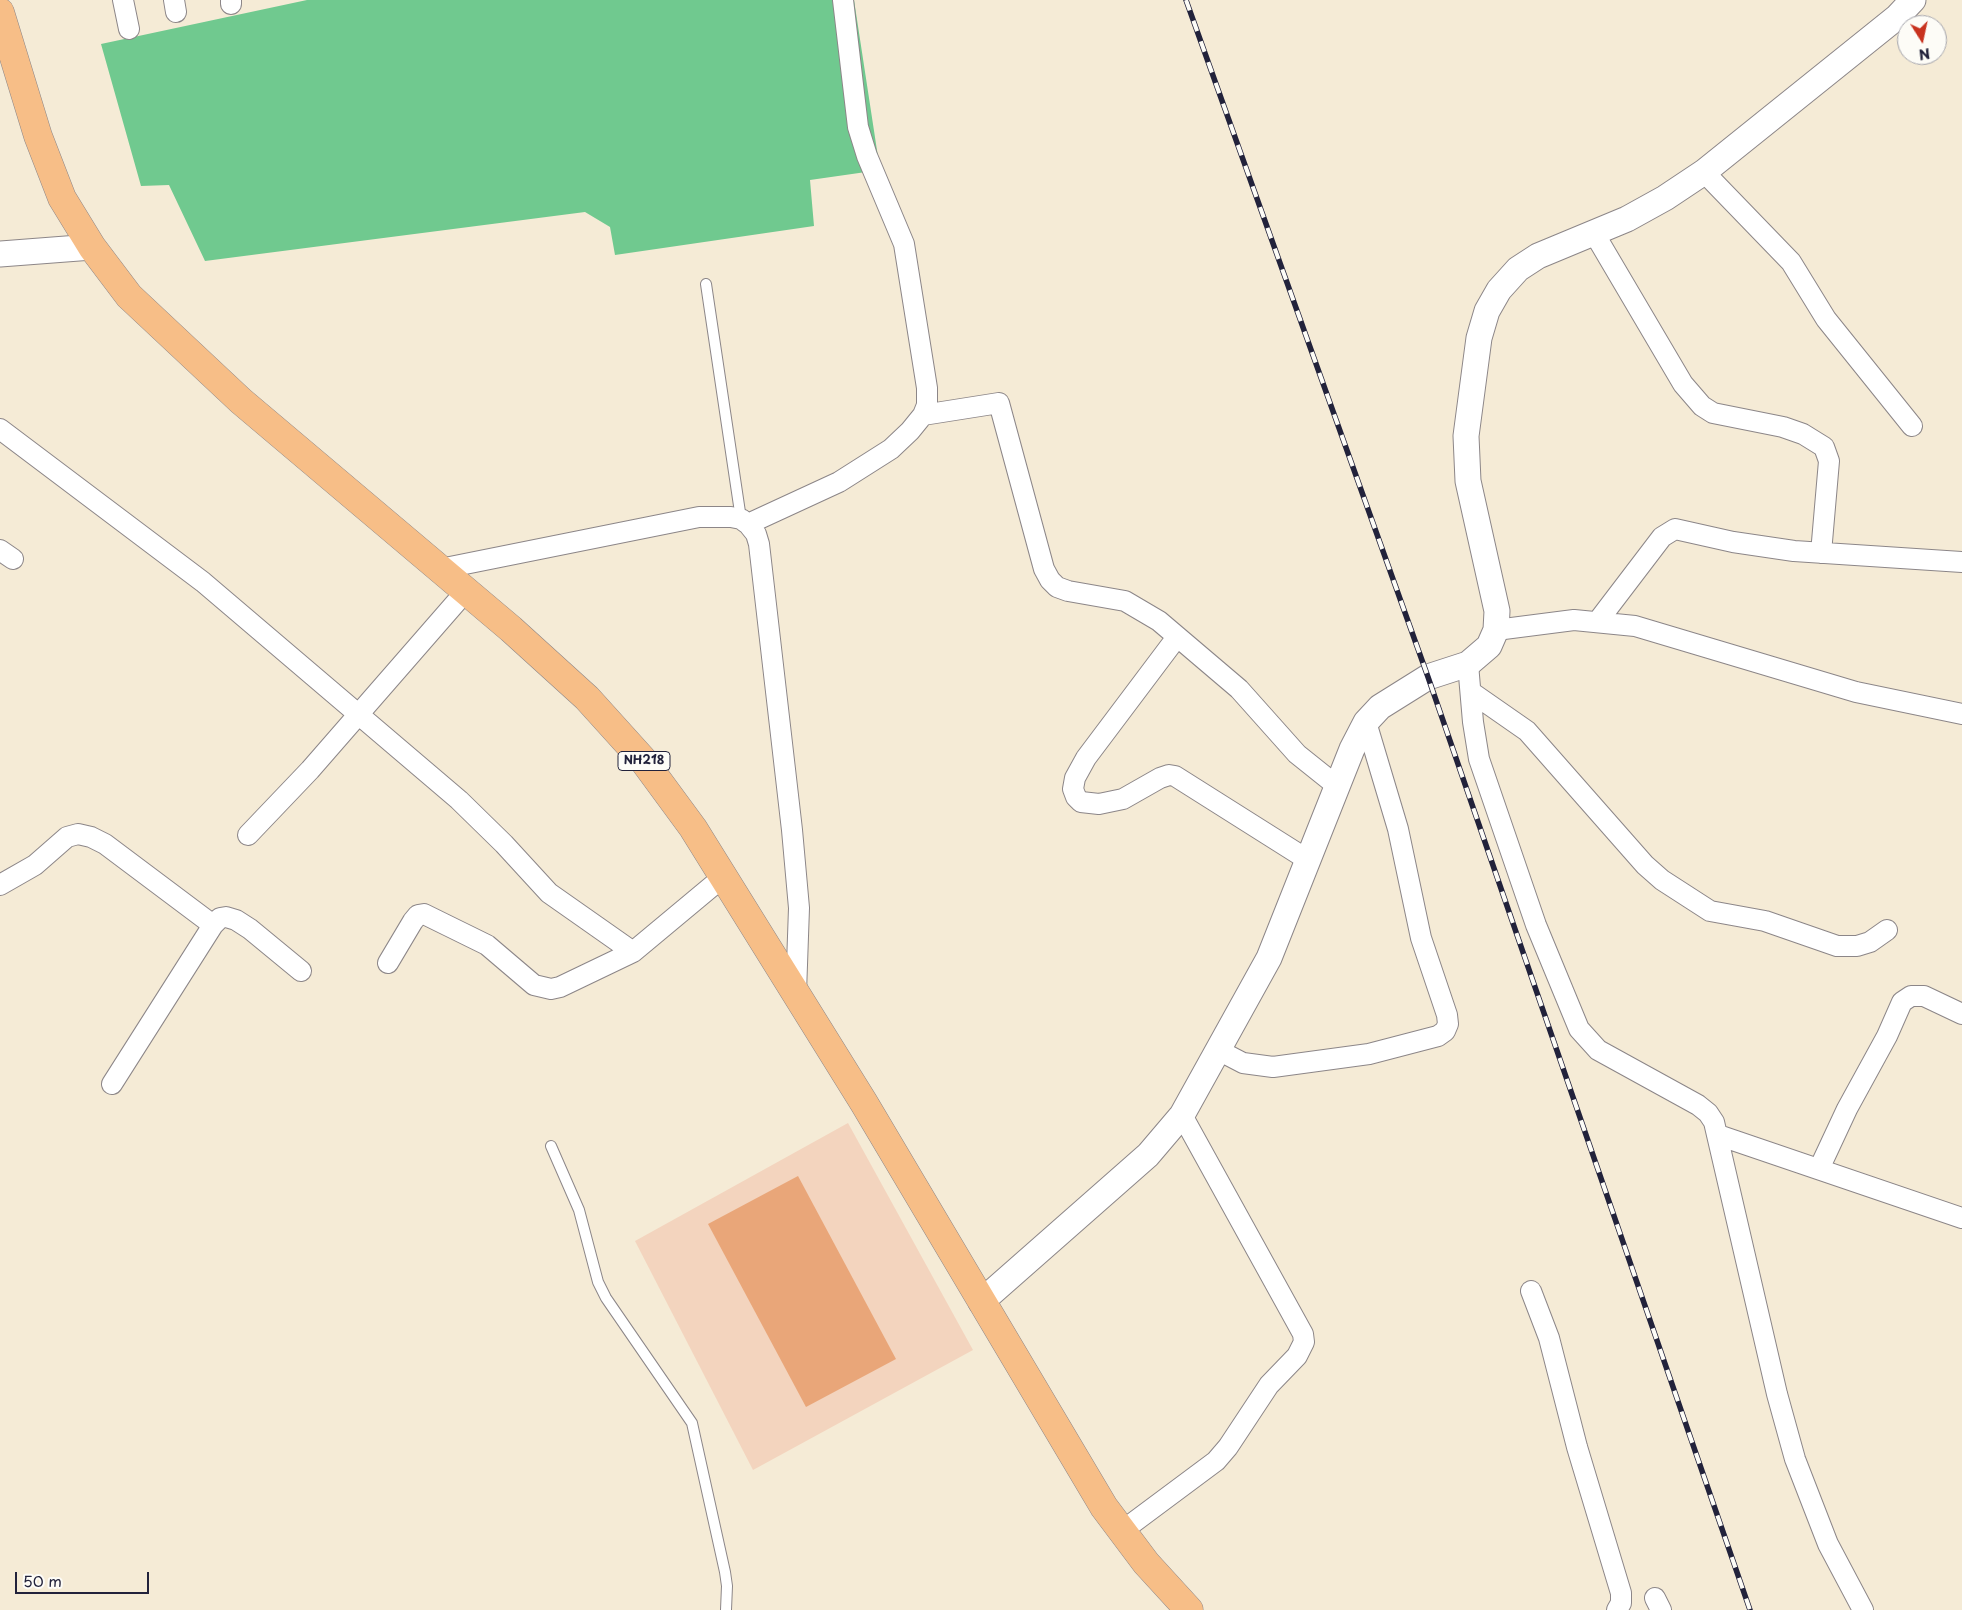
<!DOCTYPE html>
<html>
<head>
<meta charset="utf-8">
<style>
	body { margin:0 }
	#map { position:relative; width:1962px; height:1610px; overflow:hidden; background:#f5ebd6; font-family:"Playpen Sans",sans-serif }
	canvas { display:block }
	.north { position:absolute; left:1897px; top:15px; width:50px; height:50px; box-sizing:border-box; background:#fdfcf7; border:1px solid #a5a5ac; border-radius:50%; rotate:170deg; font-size:14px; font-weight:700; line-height:20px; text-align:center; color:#22223b }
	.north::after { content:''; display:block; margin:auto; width:18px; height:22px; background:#c8321e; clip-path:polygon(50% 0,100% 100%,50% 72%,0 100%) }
	.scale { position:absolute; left:15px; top:1572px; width:134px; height:22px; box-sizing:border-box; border:2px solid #22223b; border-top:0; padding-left:6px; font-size:15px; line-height:18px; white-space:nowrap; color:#22223b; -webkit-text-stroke:4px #fdfcf7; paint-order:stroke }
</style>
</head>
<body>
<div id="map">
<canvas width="1962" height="1610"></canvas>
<div class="north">N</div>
<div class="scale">50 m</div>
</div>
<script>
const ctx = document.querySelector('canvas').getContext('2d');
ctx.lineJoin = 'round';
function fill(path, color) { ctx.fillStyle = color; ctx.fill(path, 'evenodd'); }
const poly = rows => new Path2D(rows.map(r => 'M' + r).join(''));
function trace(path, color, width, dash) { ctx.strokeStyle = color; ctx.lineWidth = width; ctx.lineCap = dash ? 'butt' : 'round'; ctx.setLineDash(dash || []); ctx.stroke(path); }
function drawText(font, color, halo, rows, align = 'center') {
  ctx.font = font + ' "Playpen Sans",sans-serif'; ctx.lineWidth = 4.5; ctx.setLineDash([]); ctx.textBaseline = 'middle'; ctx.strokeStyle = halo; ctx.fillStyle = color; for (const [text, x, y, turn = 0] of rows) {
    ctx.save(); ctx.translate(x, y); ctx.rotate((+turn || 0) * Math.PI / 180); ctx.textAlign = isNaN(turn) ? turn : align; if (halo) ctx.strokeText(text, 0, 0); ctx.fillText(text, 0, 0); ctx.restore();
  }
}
fill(poly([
	[848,1123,973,1350,753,1470,635,1241]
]), '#f3d4be');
fill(poly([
	[307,0,854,0,880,170,810,180,814,226,615,255,610,227,585,212,205,261,169,185,141,186,101,44]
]), '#70c98f');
fill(poly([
	[798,1176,896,1359,806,1407,708,1224]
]), '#e9a679');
const service = poly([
	[706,284,741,519],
	[551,1146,579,1210,598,1282,606,1298,692,1423,725,1572,727,1586,726,1610]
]);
const minor = poly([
	[123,0,129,29],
	[174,0,176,12],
	[231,0,231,4],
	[1704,172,1791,262,1826,319,1912,426],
	[1594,233,1683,384,1702,406,1713,413,1783,427,1803,434,1824,447,1829,461,1821,553],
	[923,415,999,403,1044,569,1050,580,1057,587,1068,591,1125,601,1159,621,1239,689,1297,754,1337,786],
	[0,429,203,582,459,800,504,844,549,893,633,952],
	[748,524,839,482,891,449,910,431,923,415,927,405,927,388,904,244,867,156,858,127,843,0],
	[0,550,13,559],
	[440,569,699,517,731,517,741,519,748,524,756,534,759,544,792,830,799,908,796,993],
	[1598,621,1662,537,1675,529,1733,542,1794,551,1962,562],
	[1496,630,1574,620,1635,626,1856,692,1962,714],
	[1177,637,1086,758,1075,778,1073,789,1076,797,1081,802,1099,804,1123,799,1160,778,1169,775,1175,776,1308,860],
	[1468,664,1473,722,1479,759,1536,925,1579,1029,1598,1050,1698,1105,1708,1113,1714,1122,1777,1394,1795,1459,1828,1544,1863,1610],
	[1471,692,1527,731,1645,865,1662,880,1710,911,1765,921,1837,946,1857,946,1870,942,1887,930],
	[248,835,310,770,466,591],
	[0,885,35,865,67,837,78,834,91,837,105,844,213,925],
	[388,963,413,921,418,915,424,914,487,945,534,985,551,989,560,987,633,952,723,877],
	[1218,1050,1243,1063,1273,1067,1369,1054,1438,1036,1445,1031,1448,1024,1447,1015,1421,938,1398,829,1366,722],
	[112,1084,213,925,220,918,226,917,236,920,250,929,301,971],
	[1718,1135,1962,1218],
	[1819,1169,1847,1109,1887,1036,1902,1002,1911,996,1924,996,1962,1014],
	[1531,1291,1549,1338,1577,1447,1621,1593,1621,1603,1617,1610],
	[1122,1531,1216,1461,1228,1447,1269,1385,1297,1356,1304,1342,1303,1334,1182,1115],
	[1655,1598,1661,1610]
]);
const tertiary = poly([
	[0,254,92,247],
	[981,1302,1148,1155,1182,1115,1269,958,1352,749,1366,722,1380,707,1428,677,1468,664,1489,646,1496,630,1497,611,1468,481,1466,436,1479,338,1487,311,1499,290,1518,269,1538,256,1627,219,1665,198,1704,172,1897,17,1913,0]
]);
const trunk = poly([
	[0,12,38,136,62,198,92,247,129,296,241,401,511,629,587,698,643,760,693,828,864,1103,1104,1507,1146,1563,1189,1610]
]);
trace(service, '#8c8688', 12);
trace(minor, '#8c8688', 22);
trace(tertiary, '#8c8688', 27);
trace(trunk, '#8c8688', 29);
trace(service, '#fff', 10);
trace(minor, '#fff', 20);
trace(tertiary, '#fff', 25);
trace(trunk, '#f7be87', 28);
const rail = poly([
	[1186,0,1428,677,1750,1610]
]);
trace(rail, '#22223b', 5.5);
trace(rail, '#fdfcf7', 4, [11]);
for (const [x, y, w] of [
	[644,761,52]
]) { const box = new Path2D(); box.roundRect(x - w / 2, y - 9.5, w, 19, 4); ctx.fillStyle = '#fdfcf7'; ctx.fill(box); trace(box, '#22223b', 1); }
drawText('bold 12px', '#22223b', null, [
	["NH218",644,761]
]);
</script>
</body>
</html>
